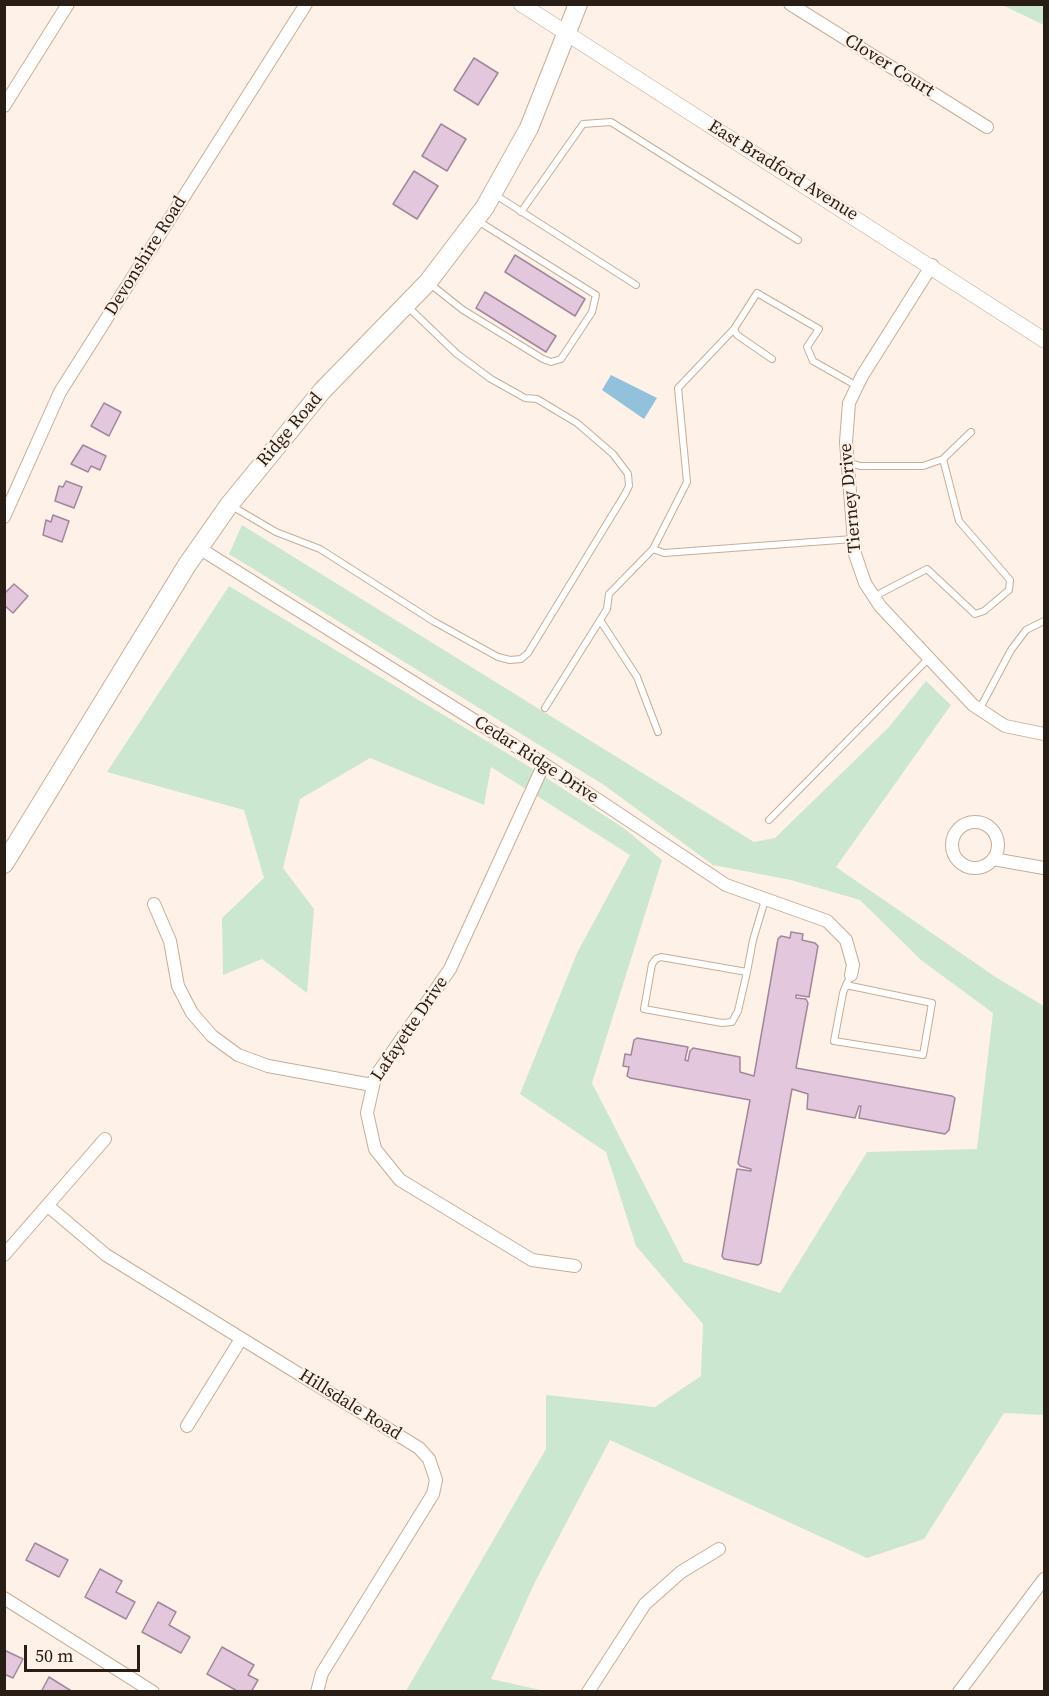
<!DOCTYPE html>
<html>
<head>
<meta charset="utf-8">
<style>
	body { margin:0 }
	#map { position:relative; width:1049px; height:1696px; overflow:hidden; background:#fdf1e8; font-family:"Source Serif 4",serif }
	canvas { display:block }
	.frame { position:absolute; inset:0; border:6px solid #281e15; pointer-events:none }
	.scale { position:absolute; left:24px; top:1645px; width:116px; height:27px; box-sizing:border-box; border:3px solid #281e15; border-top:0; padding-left:8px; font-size:18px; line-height:21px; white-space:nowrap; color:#281e15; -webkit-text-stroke:4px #fdf1e8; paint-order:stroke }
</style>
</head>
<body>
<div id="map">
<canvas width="1049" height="1696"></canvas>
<div class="frame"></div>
<div class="scale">50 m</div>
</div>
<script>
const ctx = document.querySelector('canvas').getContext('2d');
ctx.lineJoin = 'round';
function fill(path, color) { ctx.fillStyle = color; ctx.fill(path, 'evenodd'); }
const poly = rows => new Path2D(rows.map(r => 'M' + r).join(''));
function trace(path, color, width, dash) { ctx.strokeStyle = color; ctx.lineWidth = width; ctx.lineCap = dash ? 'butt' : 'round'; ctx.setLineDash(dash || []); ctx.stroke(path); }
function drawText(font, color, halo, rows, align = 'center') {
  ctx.font = font + ' "Source Serif 4",serif'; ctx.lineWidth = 4.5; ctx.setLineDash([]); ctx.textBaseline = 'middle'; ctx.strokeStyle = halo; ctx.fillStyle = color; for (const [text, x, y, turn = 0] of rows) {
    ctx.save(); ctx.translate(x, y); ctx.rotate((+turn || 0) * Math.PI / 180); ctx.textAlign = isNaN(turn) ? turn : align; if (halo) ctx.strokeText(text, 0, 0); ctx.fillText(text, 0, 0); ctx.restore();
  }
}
fill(poly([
	[1002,5,1044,5,1044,25],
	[242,525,754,842,775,838,889,727,926,681,951,705,836,867,997,978,1044,1006,1044,1415,1004,1413,924,1539,867,1558,610,1440,535,1582,491,1679,545,1691,406,1691,546,1449,546,1395,655,1407,701,1376,703,1324,636,1246,606,1152,520,1094,577,953,630,855,491,767,484,805,370,758,300,799,283,868,314,909,307,993,262,959,223,975,222,918,264,878,244,810,107,772,229,586,525,764,625,829,662,860,592,1083,684,1262,780,1293,867,1152,977,1149,993,1013,921,960,860,900,791,880,713,865,604,785,229,554]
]), '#cce7d0');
fill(poly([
	[611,375,657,398,644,419,602,390]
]), '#91c1db');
const building = poly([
	[474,58,498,73,478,105,454,90,474,58],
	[441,124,466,139,447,171,422,156,441,124],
	[414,171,438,186,417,219,393,204,414,171],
	[515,255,585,299,575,316,505,272,515,255],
	[485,292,556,336,546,352,476,308,485,292],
	[104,403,121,412,109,436,91,426,104,403],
	[83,445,106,456,100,470,91,466,88,472,71,464,83,445],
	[66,481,82,487,74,508,55,501,59,486,63,487,66,481],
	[53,515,69,521,62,542,43,535,46,520,51,522,53,515],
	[14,584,28,596,13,613,4,605,4,594,14,584],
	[791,932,803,934,802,940,815,943,818,946,809,997,796,995,796,998,806,999,808,1003,796,1068,952,1096,955,1098,949,1130,945,1134,859,1118,861,1106,859,1106,855,1118,807,1109,808,1094,792,1089,761,1263,758,1265,724,1259,722,1256,737,1169,751,1171,751,1169,740,1166,738,1163,750,1100,630,1078,627,1076,629,1067,623,1066,625,1054,631,1055,634,1040,637,1038,688,1047,685,1060,688,1061,690,1051,693,1048,740,1057,740,1072,754,1076,778,939,781,936,790,938,791,932],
	[35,1543,68,1560,59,1577,26,1560,35,1543],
	[100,1569,122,1581,116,1592,135,1602,126,1619,85,1597,100,1569],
	[158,1602,176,1612,169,1625,190,1637,181,1653,142,1632,158,1602],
	[222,1647,254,1665,248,1675,258,1680,251,1692,239,1692,207,1674,222,1647],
	[4,1650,23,1659,13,1678,4,1674,4,1650],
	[49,1677,73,1692,41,1692,49,1677]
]);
fill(building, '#e3c7dd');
trace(building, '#a2879c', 1.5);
const service = poly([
	[494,194,636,285],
	[521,212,583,124,611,122,798,240],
	[429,283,463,310,543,359,551,362,561,359,592,312,596,295,478,221],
	[734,329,678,388,687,482,653,549,664,553,853,539],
	[772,359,737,335,734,329,757,293,819,329,807,347,813,361,857,386],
	[848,462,860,466,923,466,943,459,971,432],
	[230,505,276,532,320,549,433,621,498,657,510,660,521,659,528,653,625,494,629,486,628,474,613,454,577,423,537,399,525,398,491,379,457,354,407,306],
	[873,597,927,569,975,614,984,611,1009,590,1010,580,959,521,943,459],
	[600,620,637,677,658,732],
	[545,708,607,609,609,594,653,549],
	[979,710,1011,650,1026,630,1044,621],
	[769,820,928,659],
	[747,972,661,957,656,959,652,964,644,1009,722,1023,732,1022,738,1011,747,972,753,940,765,900],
	[846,985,932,1003,923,1055,834,1041,843,993,846,985,851,975]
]);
const minor = poly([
	[790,4,987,127],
	[4,106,68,4],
	[932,265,862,376,849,403,846,442,855,554,865,583,880,606,973,705,1005,726,1044,734],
	[4,517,60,392,306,4],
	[199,548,544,764,726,885,827,921,846,940,853,965,851,975],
	[544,764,450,969,375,1077,367,1113,375,1149,400,1180,532,1260,575,1266],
	'952 845a23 23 0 1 1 46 0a23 23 0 1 1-46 0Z',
	[993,859,1044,868],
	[154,904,170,941,178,986,192,1013,212,1036,238,1055,268,1066,372,1085],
	[48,1206,106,1255,419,1448,429,1459,436,1480,433,1494,322,1673,317,1692],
	[4,1255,105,1139],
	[187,1426,241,1339],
	[4,1598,153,1692],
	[588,1692,645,1604,681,1572,719,1549],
	[959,1692,1044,1579]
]);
const tertiary = poly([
	[521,4,1044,340]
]);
const secondary = poly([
	[4,864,187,565,229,505,322,391,428,282,485,207,529,128,578,4]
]);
trace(service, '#c8ad97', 8);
trace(minor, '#c8ad97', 14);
trace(tertiary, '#c8ad97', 16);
trace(secondary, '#c8ad97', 20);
trace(service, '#fff', 6);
trace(minor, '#fff', 12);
trace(tertiary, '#fff', 15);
trace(secondary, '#fff', 18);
drawText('18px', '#281e15', '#fdf1e8', [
	["Clover Court",889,66,32],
	["East Bradford Avenue",783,171,32],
	["Devonshire Road",146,256,-58],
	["Ridge Road",290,430,-50],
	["Tierney Drive",851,498,-95],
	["Cedar Ridge Drive",536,760,33],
	["Lafayette Drive",410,1029,-56],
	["Hillsdale Road",350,1405,32]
]);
</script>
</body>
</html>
